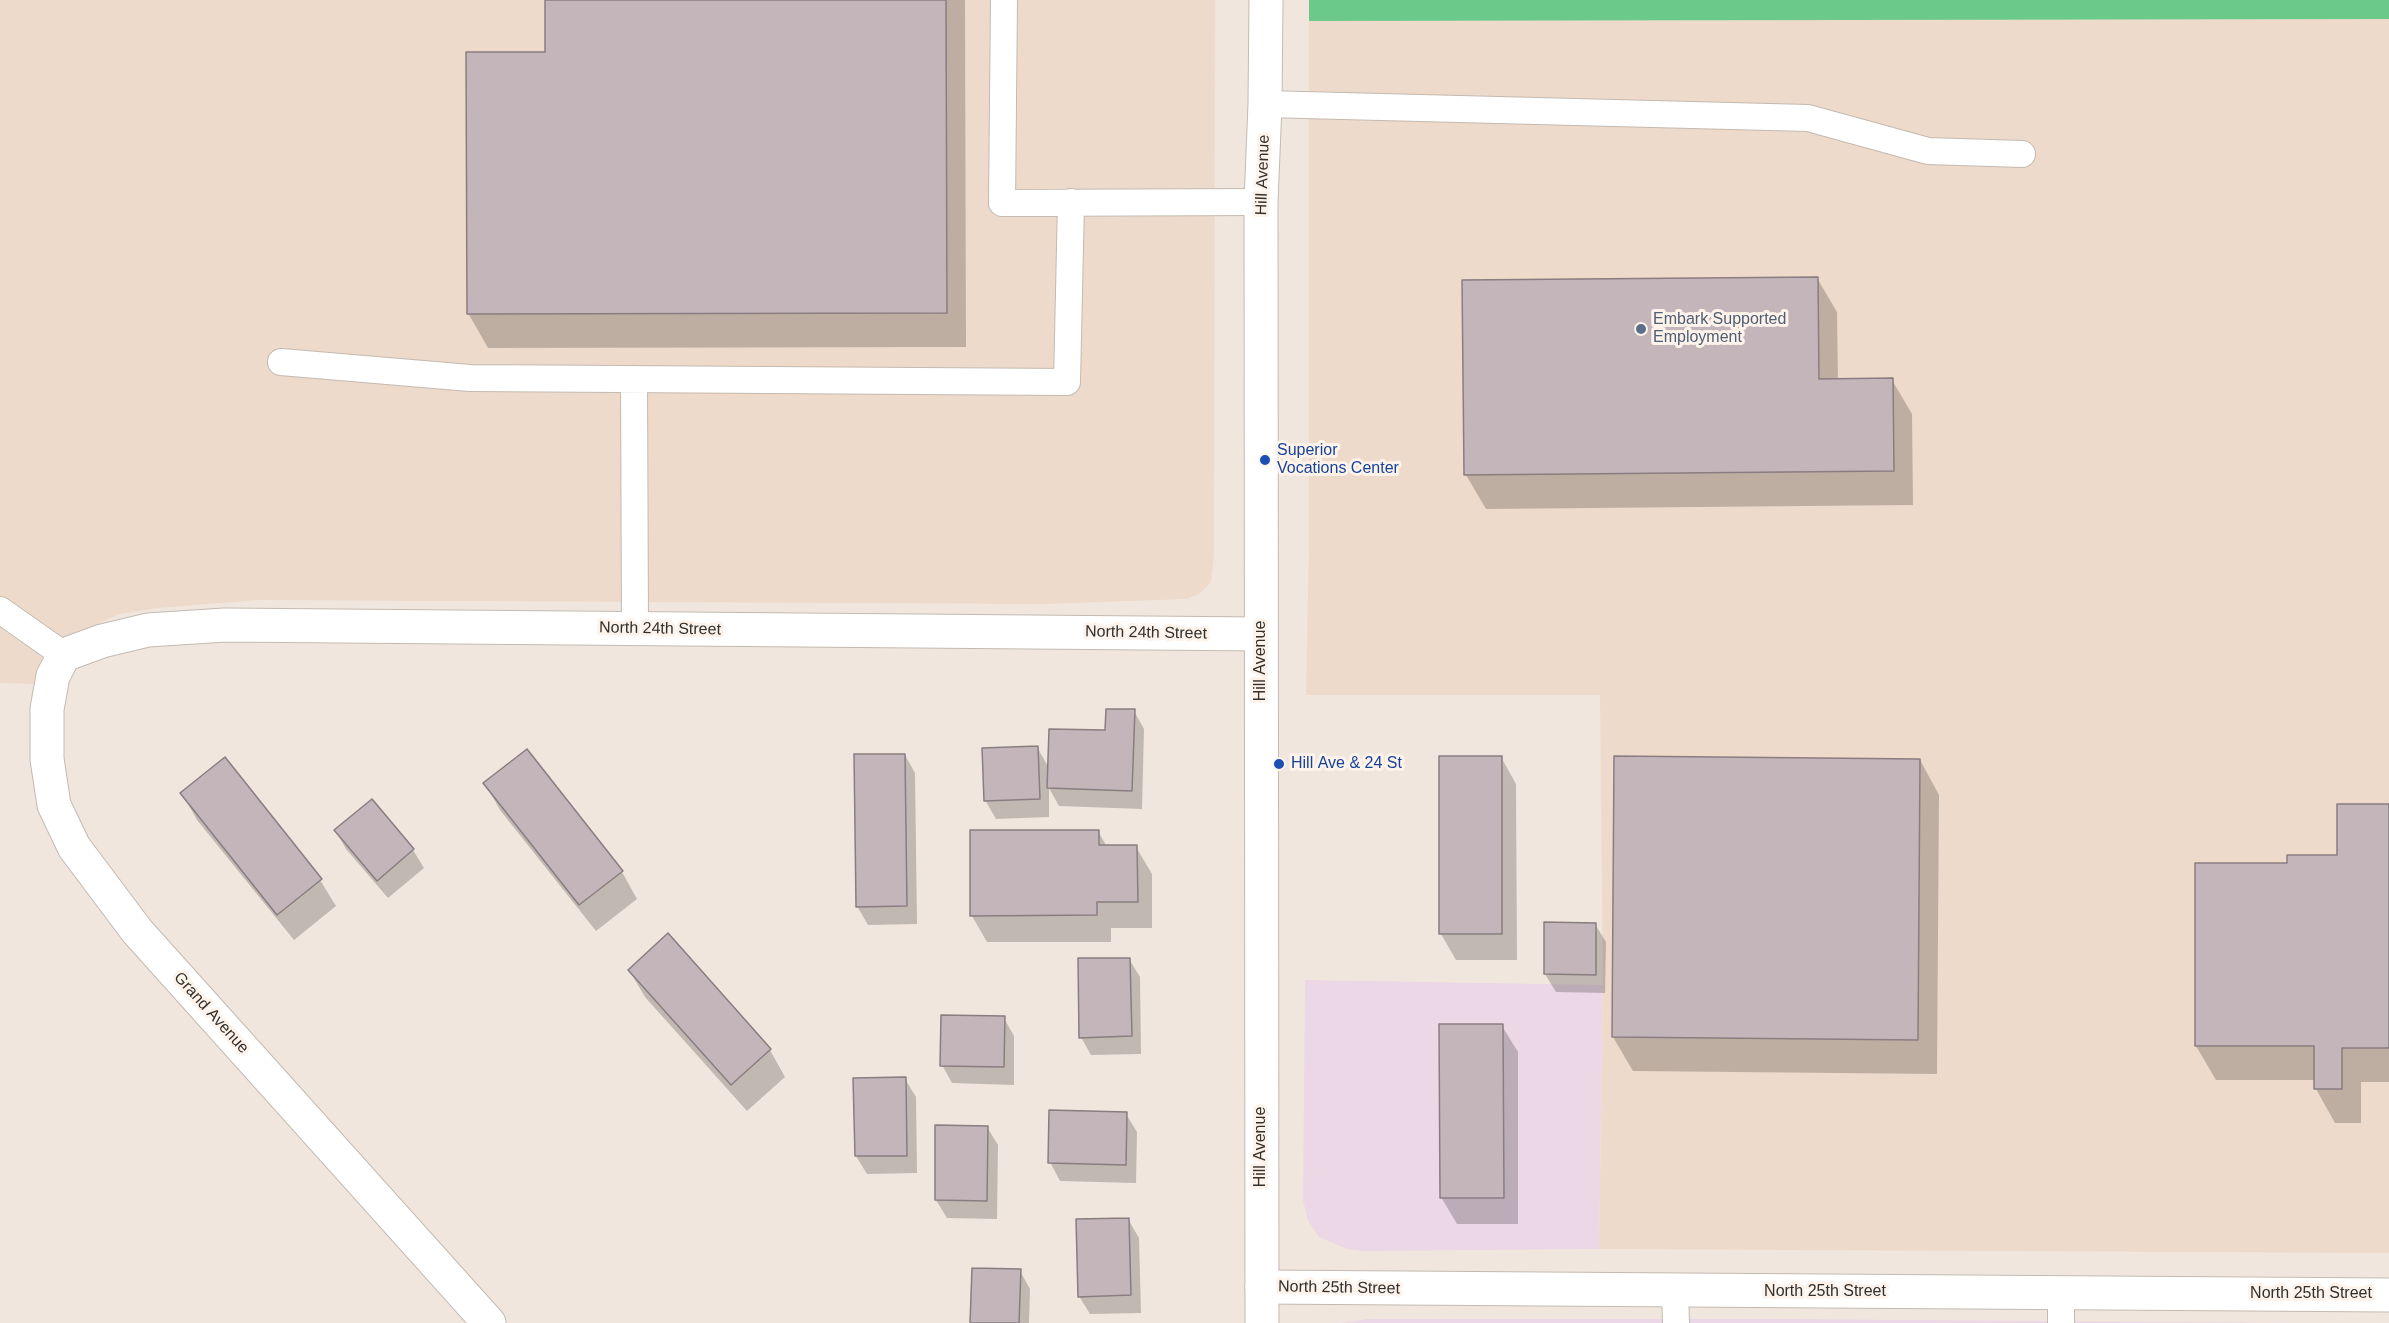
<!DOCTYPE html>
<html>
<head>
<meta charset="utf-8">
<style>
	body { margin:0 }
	canvas { display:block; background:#f0e6dd }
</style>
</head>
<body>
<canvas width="2389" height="1323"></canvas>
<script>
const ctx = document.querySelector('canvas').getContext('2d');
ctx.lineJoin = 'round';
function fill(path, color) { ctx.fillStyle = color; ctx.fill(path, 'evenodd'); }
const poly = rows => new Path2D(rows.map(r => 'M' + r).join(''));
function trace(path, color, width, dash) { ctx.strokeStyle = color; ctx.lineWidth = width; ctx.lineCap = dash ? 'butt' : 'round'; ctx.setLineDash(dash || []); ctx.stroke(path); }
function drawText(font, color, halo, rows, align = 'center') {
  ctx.font = font + ' Helvetica,sans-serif'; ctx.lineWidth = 6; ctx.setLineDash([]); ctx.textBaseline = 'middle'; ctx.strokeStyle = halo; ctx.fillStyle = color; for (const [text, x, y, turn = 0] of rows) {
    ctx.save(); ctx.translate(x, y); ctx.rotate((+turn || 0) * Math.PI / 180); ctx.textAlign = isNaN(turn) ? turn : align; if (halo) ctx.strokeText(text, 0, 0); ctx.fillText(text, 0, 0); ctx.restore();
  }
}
fill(poly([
	[1305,980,1603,985,1599,1249,1363,1251,1347,1249,1319,1237,1308,1221,1303,1200],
	[1368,1319,1779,1319,2293,1323,1340,1323]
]), '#ecd7e6');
fill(poly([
	[0,0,1215,0,1214,556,1211,582,1199,594,1187,599,1044,604,258,600,158,608,119,614,79,633,51,655,34,684,0,683],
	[2389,19,2389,1253,1599,1249,1603,985,1600,695,1306,695,1309,543,1309,21]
]), '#eedacb');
fill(poly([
	[1309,0,2389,0,2389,19,1309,21]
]), '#6bca8a');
fill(poly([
	[546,0,965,0,966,347,488,348,468,313,546,54],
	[1817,278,1837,312,1838,380,1892,380,1912,414,1913,505,1486,509,1466,475,1464,281],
	[1134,711,1144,729,1142,809,1059,806,1049,788,1049,817,996,819,985,800,1037,747,1049,768,1107,732],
	[905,755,915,773,917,924,868,925,857,906],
	[1501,757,1516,784,1517,960,1456,960,1441,934],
	[1920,760,1939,795,1937,1074,1633,1071,1613,1037],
	[485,783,622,872,637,899,596,931,500,810],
	[182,793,320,880,336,906,294,940,197,820],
	[372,801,413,850,424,868,388,898,346,849,336,831],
	[2389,806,2389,1082,2361,1082,2361,1123,2335,1123,2316,1089,2316,1080,2216,1080,2196,1046,2289,865,2339,856],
	[1098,831,1107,847,1136,847,1152,874,1152,928,1111,928,1111,942,987,942,972,916],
	[1595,924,1606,942,1605,993,1556,992,1545,974],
	[668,935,770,1050,785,1077,747,1111,645,997,629,970],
	[1129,959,1140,977,1141,1054,1091,1055,1081,1037],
	[1004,1018,1014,1036,1014,1085,952,1083,942,1065],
	[1502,1026,1518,1052,1518,1224,1457,1224,1441,1197],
	[905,1079,916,1097,917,1173,867,1174,856,1156],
	[1126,1114,1137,1132,1136,1183,1060,1181,1050,1162],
	[987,1127,998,1145,997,1219,947,1218,936,1200],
	[1128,1219,1139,1238,1141,1313,1090,1314,1079,1296],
	[1020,1271,1030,1289,1029,1323,971,1323]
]), '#0003');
const building = poly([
	[545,0,946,0,947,313,467,314,466,52,545,52,545,0],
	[1818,277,1819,379,1893,378,1894,471,1464,475,1462,280,1818,277],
	[1106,709,1135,709,1132,791,1047,788,1049,729,1105,730,1106,709],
	[1038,746,1040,799,984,801,982,748,1038,746],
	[527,749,623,871,579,905,483,783,527,749],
	[854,754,905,754,907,906,856,907,854,754],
	[1439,756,1502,756,1502,934,1439,934,1439,756],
	[1614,756,1920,759,1918,1040,1612,1037,1614,756],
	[225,757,322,879,277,915,180,793,225,757],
	[372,799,414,849,377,881,334,830,372,799],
	[2337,804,2389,804,2389,1048,2342,1048,2342,1089,2314,1089,2314,1046,2195,1046,2195,863,2287,863,2287,855,2337,855,2337,804],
	[970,830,1099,830,1099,845,1137,845,1138,902,1097,902,1097,915,970,916,970,830],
	[1544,922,1596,923,1596,975,1544,974,1544,922],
	[668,933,771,1049,731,1085,628,970,668,933],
	[1078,958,1130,958,1132,1036,1079,1038,1078,958],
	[941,1015,1005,1016,1004,1067,940,1066,941,1015],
	[1439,1024,1503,1024,1504,1198,1440,1198,1439,1024],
	[906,1077,907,1156,855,1156,853,1078,906,1077],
	[1049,1110,1127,1112,1126,1165,1048,1163,1049,1110],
	[935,1125,988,1126,987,1201,935,1200,935,1125],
	[1129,1218,1131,1295,1078,1297,1076,1219,1129,1218],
	[972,1268,1021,1269,1019,1323,970,1323,972,1268]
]);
fill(building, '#c3b5b9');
trace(building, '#8a7d81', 1.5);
const lane = poly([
	[1004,0,1002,203,1261,202],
	[1265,104,1808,118,1928,151,2022,154],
	[281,362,470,378,1067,382,1071,202],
	[634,379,635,629],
	[0,610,64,655],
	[1675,1291,1676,1323],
	[2061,1323,2061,1293]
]);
const street = poly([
	[1262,1287,2389,1295],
	[489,1323,137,931,74,847,54,805,47,759,47,709,53,676,64,655,102,641,148,630,225,625,1261,634]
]);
const secondary = poly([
	[1262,1323,1261,202,1265,104,1266,0]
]);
trace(lane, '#c3bab1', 28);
trace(street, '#c3bab1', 35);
trace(secondary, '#c3bab1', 35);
trace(lane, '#fff', 26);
trace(street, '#fff', 33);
trace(secondary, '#fff', 33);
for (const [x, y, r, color] of [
	[1641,329,6,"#5c6f8a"],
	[1265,460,6,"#1a4fb4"],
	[1279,764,6,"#1a4fb4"]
]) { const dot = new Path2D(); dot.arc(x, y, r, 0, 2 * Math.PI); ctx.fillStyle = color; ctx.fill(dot); trace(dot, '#fdf3ea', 2); }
drawText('16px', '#332f2c', '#fdf3ea', [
	["Hill Avenue",1263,175,-88],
	["North 24th Street",660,629,1],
	["North 24th Street",1146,633,1],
	["Hill Avenue",1261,661,-90],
	["Grand Avenue",211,1013,48],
	["Hill Avenue",1261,1147,-90],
	["North 25th Street",1339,1288,1],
	["North 25th Street",1825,1292],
	["North 25th Street",2311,1294]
]);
drawText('16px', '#4e5e75', '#fdf3ea', [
	["Embark Supported",1653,320],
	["Employment",1653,338]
], 'left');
drawText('16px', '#164399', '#fdf3ea', [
	["Superior",1277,451],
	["Vocations Center",1277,469],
	["Hill Ave & 24 St",1291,764]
], 'left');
</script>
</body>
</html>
